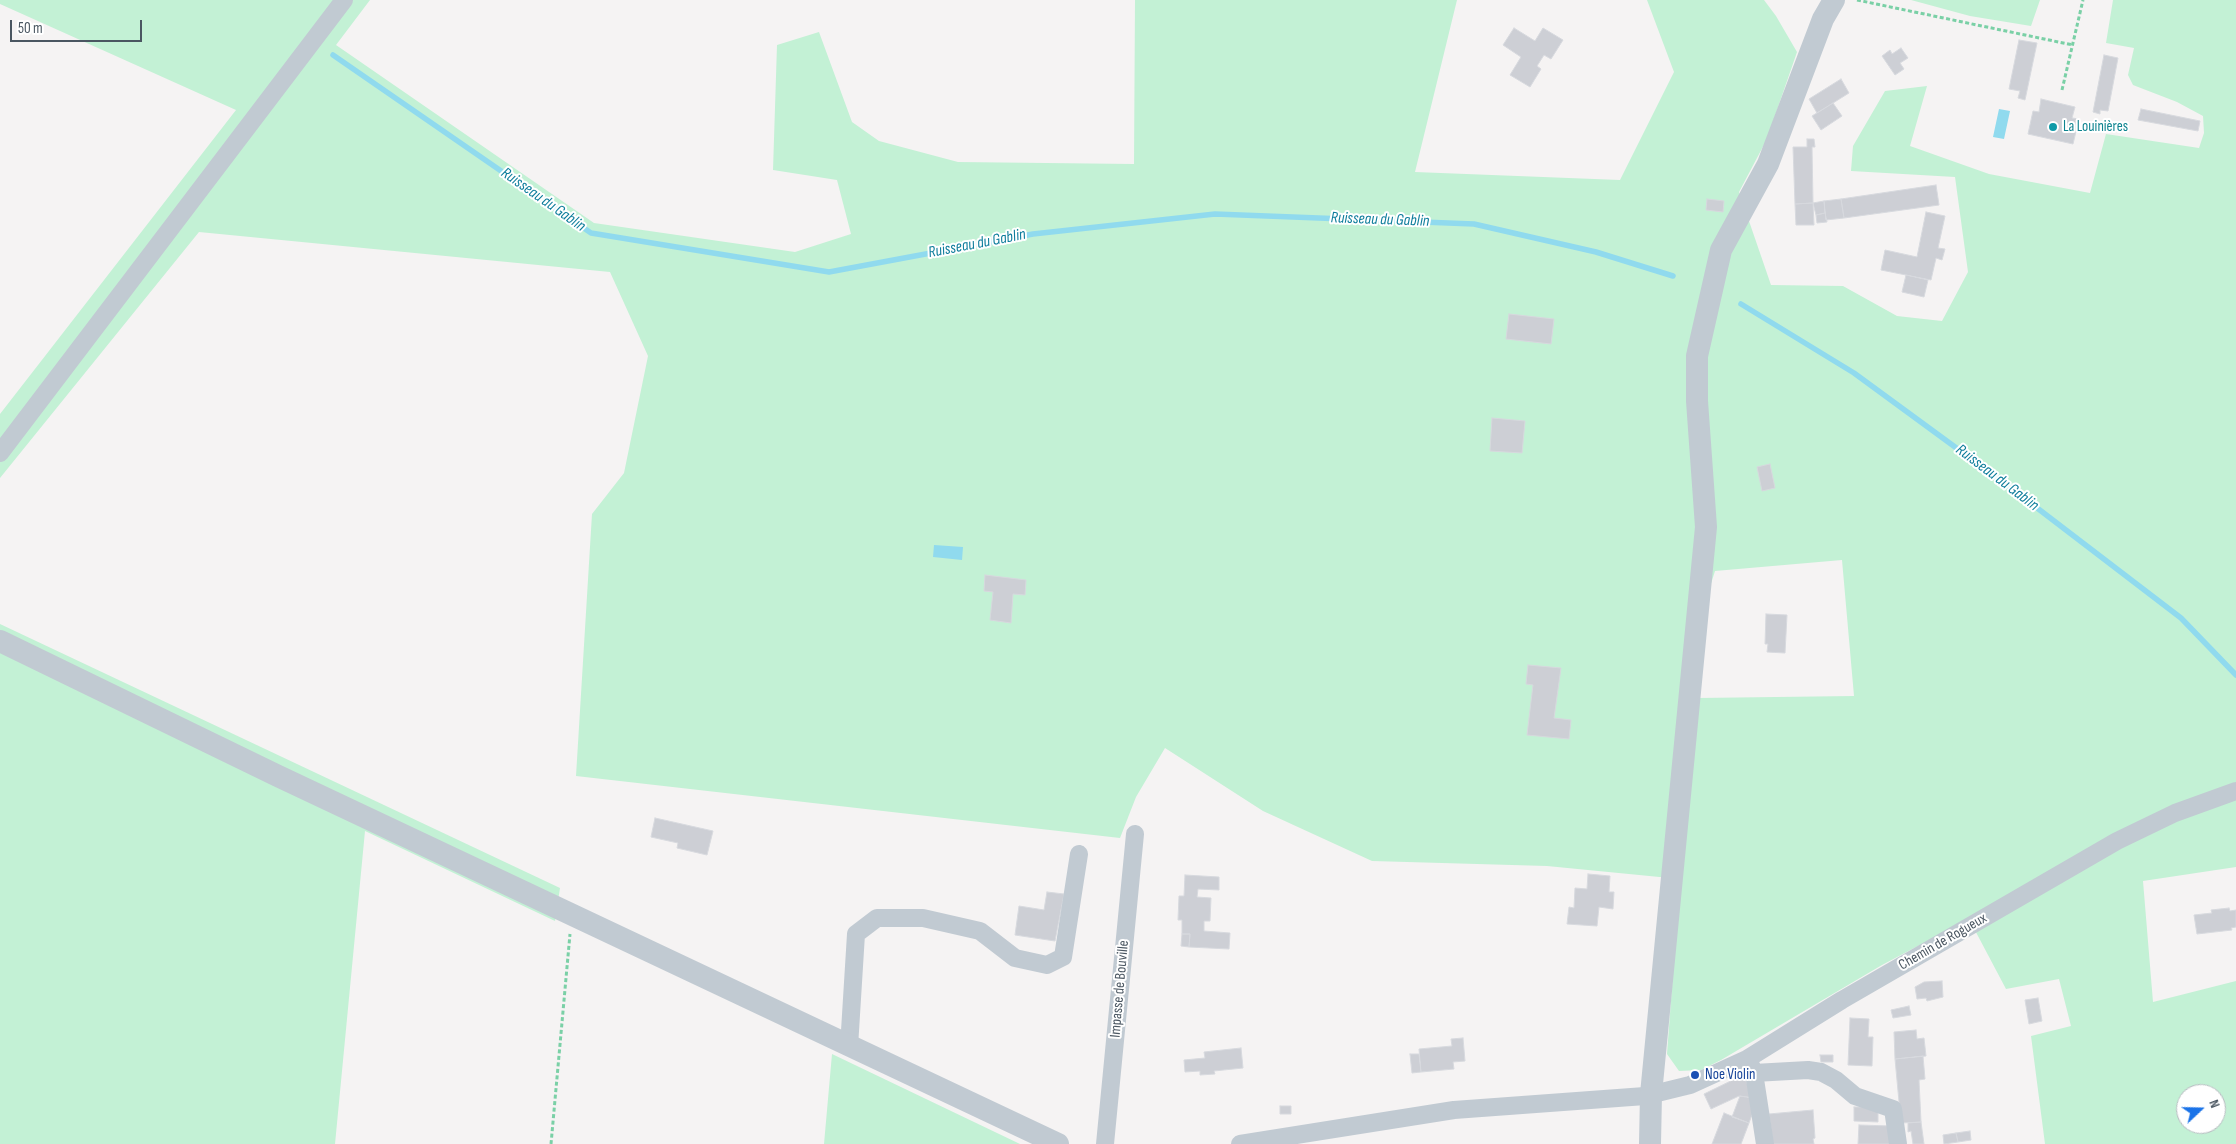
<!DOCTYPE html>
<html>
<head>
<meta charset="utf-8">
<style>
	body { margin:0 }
	#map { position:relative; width:2236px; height:1144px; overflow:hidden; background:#f5f3f3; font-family:"Sofia Sans Condensed",sans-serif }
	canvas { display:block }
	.north { position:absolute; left:2176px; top:1084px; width:50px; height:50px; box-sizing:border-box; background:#fff; border:1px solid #b7bbc0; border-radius:50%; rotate:69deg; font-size:14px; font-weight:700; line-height:20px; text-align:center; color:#4a5661 }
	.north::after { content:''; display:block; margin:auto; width:18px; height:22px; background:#1a73e8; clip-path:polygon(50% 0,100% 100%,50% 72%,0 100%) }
	.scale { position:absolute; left:10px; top:20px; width:132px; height:22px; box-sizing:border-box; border:2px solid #4a5661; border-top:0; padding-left:6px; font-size:15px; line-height:18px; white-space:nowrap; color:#4a5661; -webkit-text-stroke:4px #fff; paint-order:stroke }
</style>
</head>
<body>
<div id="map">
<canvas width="2236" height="1144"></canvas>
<div class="north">N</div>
<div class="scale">50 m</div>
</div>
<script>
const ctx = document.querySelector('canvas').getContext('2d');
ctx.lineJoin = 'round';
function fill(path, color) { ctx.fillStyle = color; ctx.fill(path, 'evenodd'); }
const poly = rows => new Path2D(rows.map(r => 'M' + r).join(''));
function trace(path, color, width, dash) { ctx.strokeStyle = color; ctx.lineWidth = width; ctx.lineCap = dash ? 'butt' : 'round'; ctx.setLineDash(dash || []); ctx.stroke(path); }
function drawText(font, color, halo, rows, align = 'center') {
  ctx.font = font + ' "Sofia Sans Condensed",sans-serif'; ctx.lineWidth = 4; ctx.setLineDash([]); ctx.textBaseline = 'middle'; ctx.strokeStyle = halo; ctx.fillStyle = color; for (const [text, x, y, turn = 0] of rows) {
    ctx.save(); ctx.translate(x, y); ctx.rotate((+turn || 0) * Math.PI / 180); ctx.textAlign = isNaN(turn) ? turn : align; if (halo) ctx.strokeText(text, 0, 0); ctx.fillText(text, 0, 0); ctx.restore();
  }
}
fill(poly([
	[0,0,370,0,336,45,594,223,795,252,851,234,837,180,773,170,777,45,819,32,852,122,879,141,958,162,1134,164,1135,0,1457,0,1415,172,1620,180,1674,72,1647,0,1764,0,1776,16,1797,52,1767,139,1739,192,1771,285,1843,286,1897,316,1942,321,1968,272,1955,177,1851,171,1853,146,1885,91,1927,86,1910,146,1989,174,2090,193,2106,134,2199,148,2204,133,2203,116,2177,102,2133,85,2128,75,2134,48,2106,43,2113,0,2236,0,2236,867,2143,881,2153,1002,2236,981,2236,1144,2045,1144,2031,1036,2071,1026,2059,979,2006,989,1969,919,1882,965,1721,1060,1701,1070,1679,1071,1667,1054,1680,879,1547,866,1372,861,1263,811,1165,748,1136,797,1120,838,576,776,592,514,624,473,648,356,610,272,199,232,0,478,0,414,236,110,0,4],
	[1842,560,1854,696,1698,698,1709,590,1715,571],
	[2186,1094,2216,1094,2216,1124,2186,1124],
	[1911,0,2040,0,2031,26,1970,16],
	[0,624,560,888,555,921,365,831,335,1144,0,1144],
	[832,1054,1020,1144,824,1144]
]), '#c3f1d5');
fill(poly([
	[1999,109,2010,111,2004,139,1993,137],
	[934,545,963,547,962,560,933,557]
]), '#90daee');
trace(poly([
	[333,55,591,233,829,272,1033,234,1215,214,1474,224,1596,252,1673,276],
	[1741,304,1854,373,2011,488,2181,618,2236,675]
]), '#90daee', 5.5);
const building = poly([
	[1514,28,1535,41,1543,28,1563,40,1551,59,1544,55,1537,66,1541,69,1530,87,1510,75,1521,57,1503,45,1514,28],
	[2019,40,2037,43,2025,100,2018,98,2020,91,2009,89,2019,40],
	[1901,48,1908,58,1900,63,1904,69,1895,75,1882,56,1890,50,1892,54,1901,48],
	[2104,55,2118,58,2108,111,2100,110,2100,114,2093,112,2104,55],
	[1841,79,1849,93,1817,113,1809,99,1841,79],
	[2041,99,2075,107,2072,118,2079,119,2073,144,2028,134,2033,111,2039,112,2041,99],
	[1833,103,1842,116,1821,130,1812,116,1833,103],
	[2141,109,2200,121,2198,131,2138,120,2141,109],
	[1807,139,1814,139,1815,147,1812,147,1813,203,1795,204,1793,147,1807,147,1807,139],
	[1936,185,1939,205,1844,218,1841,199,1936,185],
	[1707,199,1724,201,1723,212,1706,210,1707,199],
	[1841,199,1844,218,1826,220,1824,201,1841,199],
	[1824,201,1825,213,1816,215,1813,203,1824,201],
	[1813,203,1814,225,1796,225,1795,204,1813,203],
	[1926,212,1945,216,1938,248,1945,249,1942,260,1936,258,1931,280,1881,270,1885,250,1917,257,1926,212],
	[1825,213,1827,222,1817,223,1816,215,1825,213],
	[1906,275,1928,280,1924,297,1902,292,1906,275],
	[1509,314,1554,319,1551,344,1506,339,1509,314],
	[1492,418,1525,421,1522,453,1490,451,1492,418],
	[1770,464,1775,488,1762,491,1757,467,1770,464],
	[985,575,1026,580,1025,595,1013,594,1011,623,990,620,993,592,984,591,985,575],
	[1766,614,1787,615,1785,653,1767,652,1768,644,1765,644,1766,614],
	[1528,665,1561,668,1554,718,1571,720,1569,739,1527,735,1533,685,1526,684,1528,665],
	[655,818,713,831,707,855,677,848,678,843,651,837,655,818],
	[1588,874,1610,876,1609,892,1614,892,1613,909,1599,907,1597,926,1567,924,1569,907,1574,908,1575,888,1587,889,1588,874],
	[1185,875,1219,877,1219,890,1198,889,1197,897,1211,898,1210,921,1204,921,1204,931,1230,933,1229,949,1189,947,1190,934,1182,934,1182,920,1178,920,1179,896,1184,896,1185,875],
	[1047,892,1064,894,1055,941,1015,935,1019,906,1044,910,1047,892],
	[2229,908,2230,911,2236,910,2236,927,2231,928,2232,930,2197,934,2194,915,2212,913,2211,910,2229,908],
	[1182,934,1190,934,1189,947,1181,946,1182,934],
	[1942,981,1943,997,1927,1001,1926,998,1917,999,1915,987,1924,982,1942,981],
	[2038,998,2042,1021,2029,1024,2025,1000,2038,998],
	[1909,1006,1911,1015,1893,1018,1891,1010,1909,1006],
	[1850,1018,1869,1019,1868,1037,1873,1037,1872,1066,1848,1065,1850,1018],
	[1916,1030,1917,1039,1924,1038,1926,1056,1895,1059,1894,1032,1916,1030],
	[1463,1038,1465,1061,1453,1062,1454,1069,1421,1072,1419,1049,1452,1046,1451,1039,1463,1038],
	[1241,1048,1243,1068,1214,1071,1215,1074,1200,1075,1200,1071,1185,1072,1184,1060,1205,1058,1204,1052,1241,1048],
	[1410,1054,1419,1054,1421,1072,1412,1073,1410,1054],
	[1820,1055,1833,1055,1833,1062,1821,1062,1820,1055],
	[1923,1056,1925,1079,1919,1080,1921,1122,1901,1123,1895,1059,1923,1056],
	[1743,1075,1754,1098,1739,1096,1711,1109,1704,1094,1743,1075],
	[1740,1096,1754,1098,1755,1106,1749,1123,1732,1117,1740,1096],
	[1280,1106,1291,1106,1291,1114,1280,1114,1280,1106],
	[1854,1107,1878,1107,1878,1122,1854,1121,1854,1107],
	[1813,1110,1815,1138,1813,1139,1814,1144,1773,1144,1769,1114,1813,1110],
	[1724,1113,1749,1123,1741,1144,1712,1144,1724,1113],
	[1921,1122,1924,1144,1913,1144,1911,1131,1908,1132,1908,1123,1921,1122],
	[1859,1125,1891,1126,1891,1144,1858,1144,1859,1125],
	[1970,1131,1971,1140,1958,1142,1956,1133,1970,1131],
	[1956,1133,1958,1142,1944,1144,1943,1135,1956,1133]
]);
fill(building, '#cdcfd5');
trace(building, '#d7d9de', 1);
trace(poly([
	[1857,0,2073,45],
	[2062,90,2083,0],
	[551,1144,570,934]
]), '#7ad0a6', 3, [4, 2.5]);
trace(poly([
	[0,453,344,0],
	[849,1047,856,934,877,918,923,918,980,931,1015,958,1047,965,1063,957,1079,854],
	[1750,1063,1754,1073,1765,1144],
	[1754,1073,1808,1070,1821,1072,1836,1080,1855,1096,1893,1109,1898,1144],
	[1105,1144,1135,834],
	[1240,1144,1454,1110,1645,1096,1690,1085,1747,1059,1842,1000,2117,841,2175,813,2236,791]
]), '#c1cad2', 18);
trace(poly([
	[0,641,278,776,1058,1144],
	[1650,1144,1651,1094,1706,527,1697,401,1697,356,1721,250,1768,164,1823,19,1834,0]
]), '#c1cad2', 22);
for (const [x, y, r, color] of [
	[2053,127,5,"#0f9aa8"],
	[1695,1075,5,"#1a4fb4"]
]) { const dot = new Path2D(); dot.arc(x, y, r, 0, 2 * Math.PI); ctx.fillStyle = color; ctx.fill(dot); trace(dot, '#fff', 2); }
drawText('15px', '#0d838f', '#fff', [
	["La Louinières",2063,127]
], 'left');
drawText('15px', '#4a5661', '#fff', [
	["Chemin de Rogueux",1943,942,-30],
	["Impasse de Bouville",1120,989,-85]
]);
drawText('15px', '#164399', '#fff', [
	["Noe Violin",1705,1075]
], 'left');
drawText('italic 16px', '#0c7c9b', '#fff', [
	["Ruisseau du Gablin",543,200,35],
	["Ruisseau du Gablin",1380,220,2],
	["Ruisseau du Gablin",977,244,-11],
	["Ruisseau du Gablin",1997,478,37]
]);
</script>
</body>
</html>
